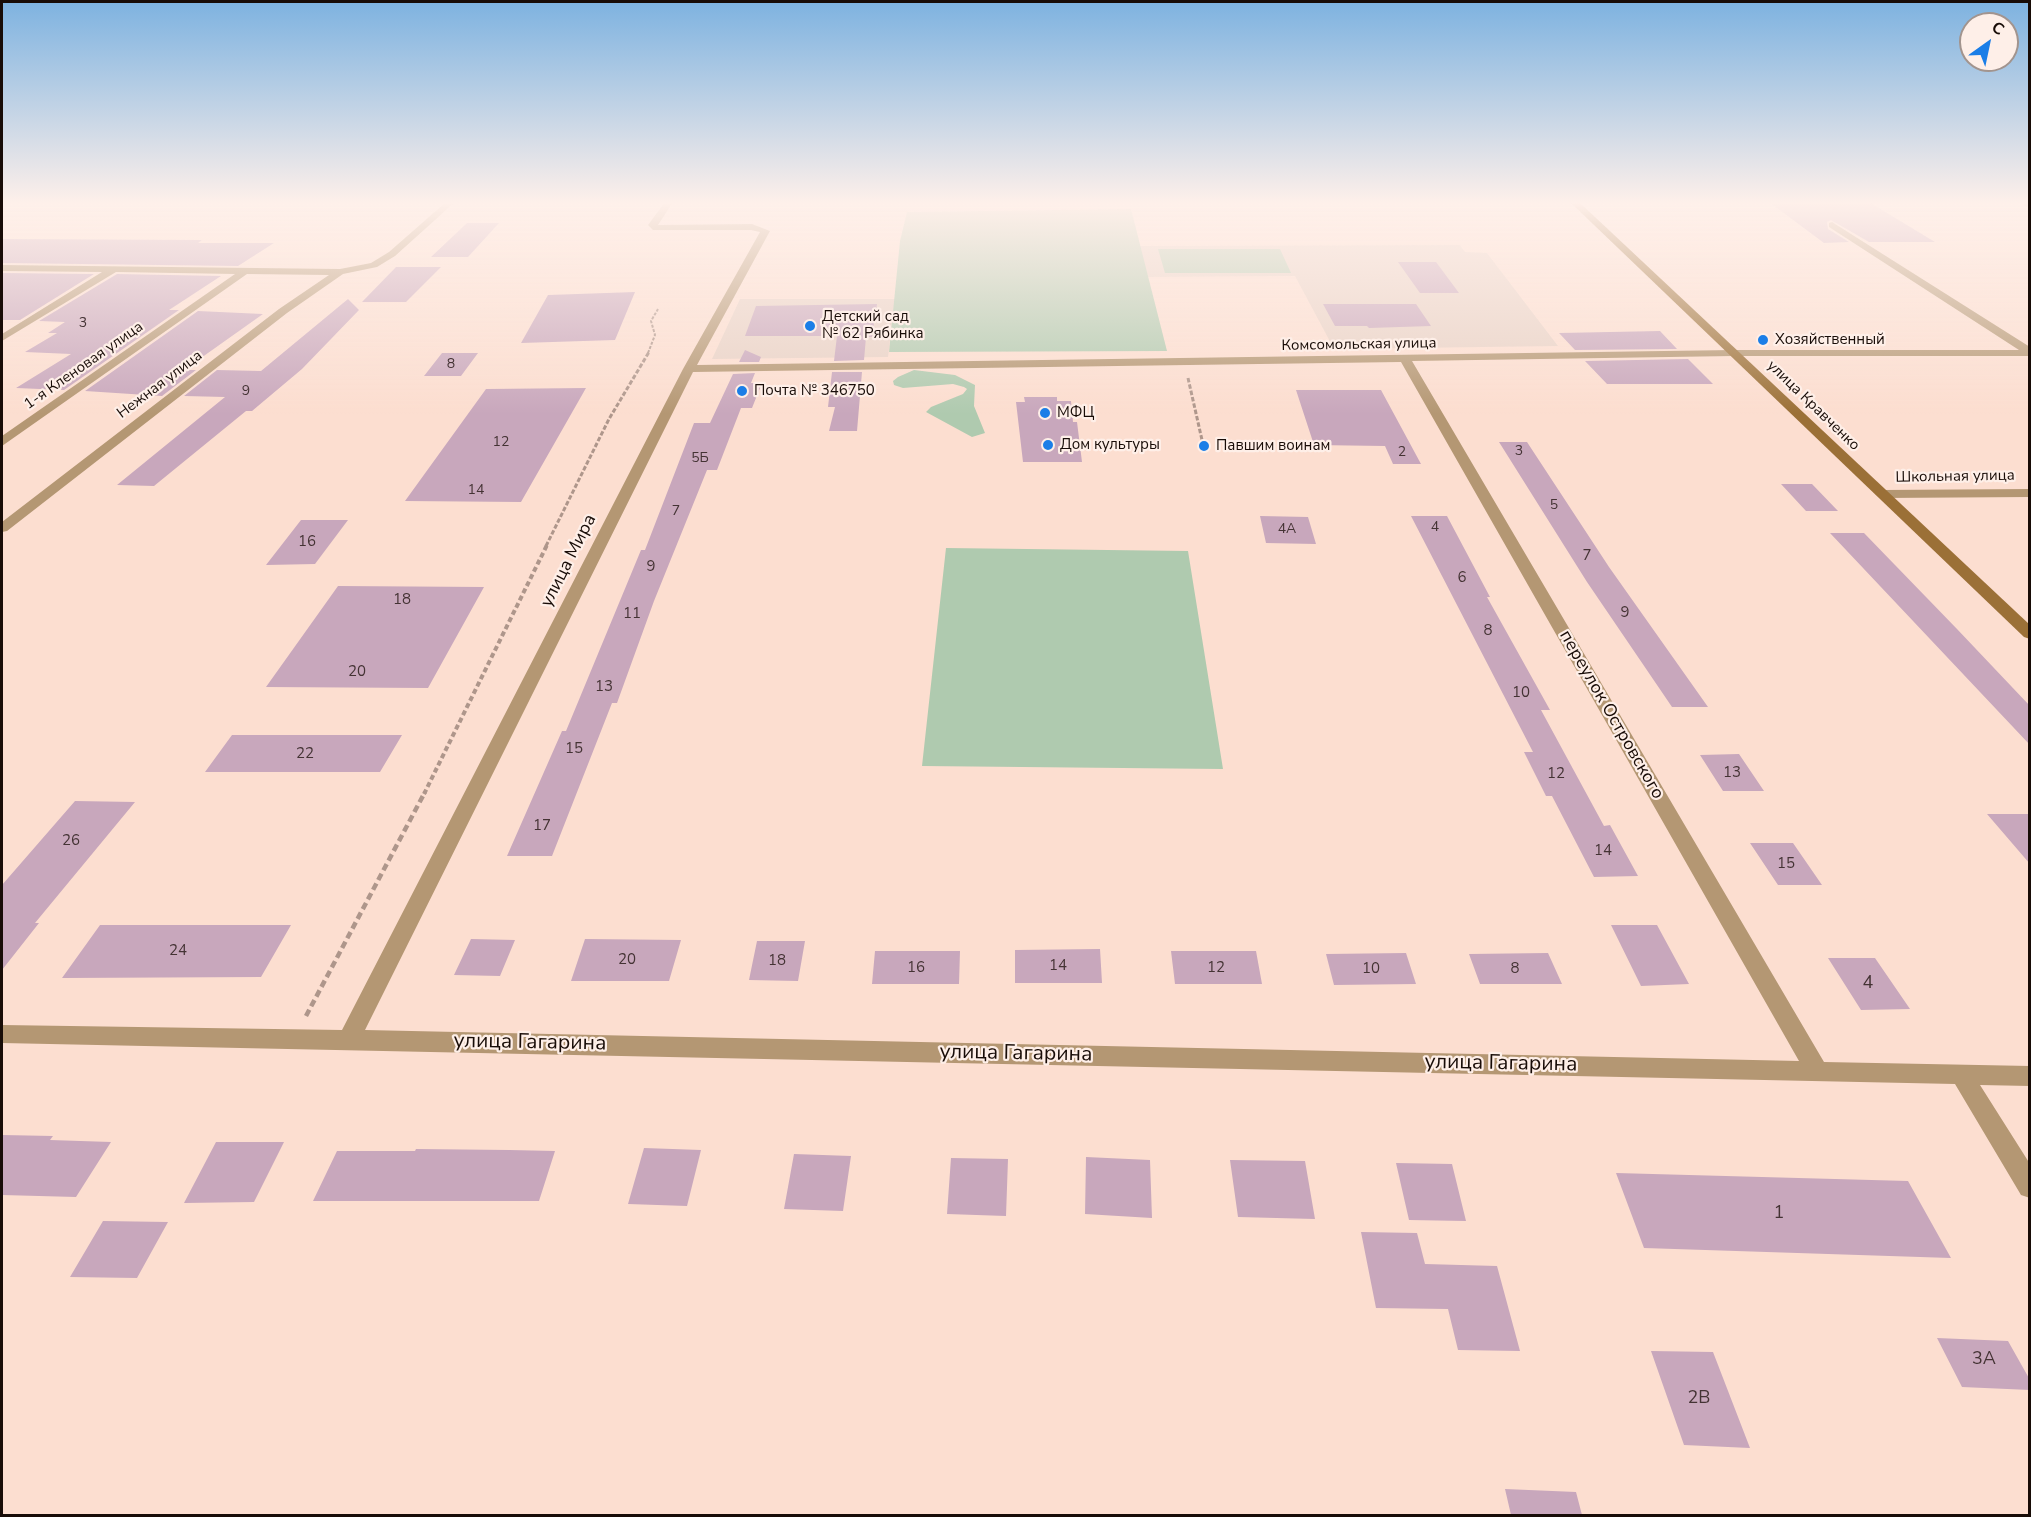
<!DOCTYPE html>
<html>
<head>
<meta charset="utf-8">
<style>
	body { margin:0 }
	#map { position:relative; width:2031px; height:1517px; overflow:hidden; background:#fcded0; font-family:"Nunito Sans",sans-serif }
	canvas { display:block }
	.frame { position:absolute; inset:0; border:3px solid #180c07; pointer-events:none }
	.north { position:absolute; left:1959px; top:12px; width:60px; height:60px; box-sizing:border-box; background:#feefe8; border:2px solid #a2948e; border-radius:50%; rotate:33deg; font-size:16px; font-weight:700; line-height:24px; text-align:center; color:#180c07 }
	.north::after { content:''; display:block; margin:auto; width:21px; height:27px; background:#1b7ee7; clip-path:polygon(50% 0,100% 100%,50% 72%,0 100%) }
</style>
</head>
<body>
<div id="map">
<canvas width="2031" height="1517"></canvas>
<div class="frame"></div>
<div class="north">С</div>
</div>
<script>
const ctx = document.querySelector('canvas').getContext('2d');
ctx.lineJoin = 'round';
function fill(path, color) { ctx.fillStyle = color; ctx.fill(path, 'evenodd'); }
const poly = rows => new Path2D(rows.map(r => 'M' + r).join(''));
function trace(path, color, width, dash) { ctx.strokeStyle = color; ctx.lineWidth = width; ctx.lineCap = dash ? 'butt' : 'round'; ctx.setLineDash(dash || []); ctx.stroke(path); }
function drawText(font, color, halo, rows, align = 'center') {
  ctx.font = font + ' "Nunito Sans",sans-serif'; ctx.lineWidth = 4.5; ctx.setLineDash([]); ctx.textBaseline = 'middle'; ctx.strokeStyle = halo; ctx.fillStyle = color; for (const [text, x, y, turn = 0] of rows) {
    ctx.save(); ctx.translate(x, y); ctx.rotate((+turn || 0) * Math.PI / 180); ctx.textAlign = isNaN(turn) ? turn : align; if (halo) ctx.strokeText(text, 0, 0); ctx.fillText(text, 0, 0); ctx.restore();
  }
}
fill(poly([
	[1460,245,1465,252,1487,253,1558,346,1334,349,1295,276,1148,277,1139,246],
	[740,299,895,299,888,357,712,359]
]), '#e8d2c6');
fill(poly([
	[1131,209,1167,351,889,352,900,241,907,212],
	[1158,249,1280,249,1291,273,1165,273],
	[914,370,955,375,975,385,974,406,985,433,972,437,926,412,931,407,963,394,967,389,964,387,953,384,903,388,894,385,893,381,898,377],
	[946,548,1188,551,1223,769,922,766]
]), '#afcaaf');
fill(poly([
	[1769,202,1869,202,1935,242,1869,242,1831,220,1827,222,1828,229,1849,242,1824,243],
	[467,223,499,223,468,257,431,257],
	[2,239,202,240,198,243,274,243,238,266,2,263],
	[1398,262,1436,262,1459,293,1420,293],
	[396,267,441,267,406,302,362,302],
	[2,273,94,274,20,320,2,320],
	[117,274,221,276,169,310,179,310,64,390,16,388,71,354,25,352,57,333,48,333,65,322,39,321],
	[635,292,615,340,521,343,548,295],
	[348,299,359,310,302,369,252,411,246,411,154,486,117,485,225,397,184,396,217,370,261,371],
	[877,304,872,337,866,337,864,360,834,361,837,336,745,336,756,306],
	[1323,304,1416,304,1431,326,1369,328,1367,326,1335,326],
	[198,311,263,314,184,370,196,370,162,396,85,391],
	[1660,331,1677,349,1575,350,1559,333],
	[745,350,761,357,759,362,739,362],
	[442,353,478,353,461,376,424,376],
	[1688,359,1713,384,1607,384,1585,361],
	[832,372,862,372,857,431,829,431,835,407,828,407],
	[755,373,751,383,762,383,752,408,741,408,717,470,707,470,654,601,617,703,612,703,552,856,507,856,562,731,566,731,641,550,645,550,694,423,710,423,733,374],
	[586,388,521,502,405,501,486,389],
	[1296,390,1381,390,1421,464,1393,464,1385,446,1314,445],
	[1024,397,1057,397,1057,401,1071,401,1073,422,1077,422,1082,462,1023,462,1016,402,1025,402],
	[1499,442,1527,442,1609,567,1708,707,1672,707,1587,582],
	[1781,484,1812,484,1838,511,1806,511],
	[1260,516,1308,517,1316,544,1266,543],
	[1411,516,1447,516,1490,597,1487,597,1550,710,1541,710,1604,826,1610,825,1638,876,1594,877,1552,796,1546,796,1524,752,1533,752],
	[301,520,348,520,315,564,266,565],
	[1830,533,1864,533,1957,629,2030,706,2030,745],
	[338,586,484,587,428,688,266,687],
	[232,735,402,735,380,772,205,772],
	[1739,754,1764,791,1723,791,1700,755],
	[75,801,135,802,35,923,39,923,2,970,2,885],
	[1987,814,2030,814,2030,864],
	[1750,843,1793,843,1822,885,1778,885],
	[100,925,291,925,261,977,62,978],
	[1611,925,1657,925,1689,984,1641,986],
	[471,939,515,940,500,976,454,975],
	[585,939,681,940,669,981,571,981],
	[757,941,805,941,798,981,749,980],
	[1100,949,1102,983,1015,983,1015,950],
	[875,951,960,951,959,984,872,984],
	[1171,951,1256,951,1262,984,1175,984],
	[1406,953,1416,984,1334,985,1326,954],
	[1548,953,1562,984,1480,984,1469,954],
	[1828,958,1875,958,1910,1009,1861,1010],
	[2,1135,53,1136,50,1140,111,1142,76,1197,2,1195],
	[216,1142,284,1142,254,1202,184,1203],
	[644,1148,701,1150,687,1206,628,1204],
	[416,1149,509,1150,555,1151,539,1201,313,1201,337,1151,415,1151],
	[794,1154,851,1156,843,1211,784,1209],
	[1086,1157,1150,1160,1152,1218,1085,1214],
	[951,1158,1008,1159,1006,1216,947,1214],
	[1230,1160,1305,1161,1315,1219,1238,1217],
	[1396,1163,1452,1164,1466,1221,1409,1220],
	[1616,1173,1908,1181,1951,1258,1644,1248],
	[103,1221,168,1222,137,1278,70,1277],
	[1361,1232,1417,1233,1425,1264,1497,1266,1520,1351,1458,1350,1448,1309,1376,1308],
	[1937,1338,2008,1341,2030,1380,2030,1390,1962,1387],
	[1651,1351,1713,1352,1750,1448,1684,1445],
	[1505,1489,1576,1492,1582,1515,1511,1515]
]), '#c8a7bc');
trace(poly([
	[648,353,655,335,651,321,658,309]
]), '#ae968b', 2, [3, 1.5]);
trace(poly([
	[1188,378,1202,440],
	[546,546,609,419,649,352]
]), '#ae968b', 3, [4.5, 2]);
trace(poly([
	[424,794,547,545]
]), '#ae968b', 4, [5, 3]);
trace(poly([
	[306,1016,425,792]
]), '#ae968b', 4.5, [7, 4]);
fill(poly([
	[446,202,455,202,395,256,377,267,343,274,287,313,7,531,2,532,2,522,279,309,329,275,247,274,2,446,2,436,235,274,116,272,2,341,2,334,102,272,2,271,2,265,340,269,371,263,389,252,446,202],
	[665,202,673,202,658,225,752,224,770,231,697,365,1733,350,2019,350,1829,227,1829,223,1832,222,2030,347,2030,356,1733,356,1412,361,1824,1062,2030,1066,2030,1086,1980,1085,2030,1164,2030,1198,2021,1195,1955,1084,2,1043,2,1025,342,1030,683,369,760,232,751,230,653,230,648,225,665,202],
	[1401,362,1799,1061,365,1030,693,372,1401,362],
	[2020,202,2030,202,2030,208,2021,204,2020,202],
	[2030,489,2030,497,1882,498,1875,494,1882,490,2030,489]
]), '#b49773');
fill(poly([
	[1570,202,1579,202,2030,625,2030,639,2024,637,1570,202]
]), '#9b7037');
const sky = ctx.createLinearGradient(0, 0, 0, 414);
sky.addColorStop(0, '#7db2e0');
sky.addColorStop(0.49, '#fef0ea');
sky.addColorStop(1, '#fef0ea00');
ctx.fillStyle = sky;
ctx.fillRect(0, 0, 2031, 414);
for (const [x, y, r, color] of [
	[810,326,6,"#1b7ee7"],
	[1763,340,6,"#1b7ee7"],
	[742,391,6,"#1b7ee7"],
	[1045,413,6,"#1b7ee7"],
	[1048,445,6,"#1b7ee7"],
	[1204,446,6,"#1b7ee7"]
]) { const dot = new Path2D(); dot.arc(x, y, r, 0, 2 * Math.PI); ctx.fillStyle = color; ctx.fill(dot); trace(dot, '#feefe8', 2); }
drawText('14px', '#443334', null, [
	["3",83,324],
	["8",451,365],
	["9",246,392],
	["12",501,443],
	["3",1519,452],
	["2",1402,453],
	["5Б",700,459],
	["14",476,491],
	["5",1554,506],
	["7",676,512],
	["4",1435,528],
	["4А",1287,530]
]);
drawText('15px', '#180c07', '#feefe8', [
	["Детский сад",822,317],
	["№ 62 Рябинка",822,334],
	["Хозяйственный",1775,340],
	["Почта № 346750",754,391],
	["МФЦ",1057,413],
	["Дом культуры",1060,445],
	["Павшим воинам",1216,446]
], 'left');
drawText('15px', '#180c07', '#feefe8', [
	["Комсомольская улица",1359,345,-1],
	["1-я Кленовая улица",84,366,-35],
	["Нежная улица",160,385,-37],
	["улица Кравченко",1813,406,44],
	["Школьная улица",1955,477,-1]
]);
drawText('15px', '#443334', null, [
	["16",307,542],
	["7",1587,556],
	["9",651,567],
	["6",1462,578],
	["18",402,600],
	["9",1625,613],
	["11",632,614],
	["8",1488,631],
	["20",357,672],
	["13",604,687],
	["10",1521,693],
	["15",574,749],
	["22",305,754],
	["13",1732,773],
	["12",1556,774],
	["17",542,826],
	["26",71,841],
	["14",1603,851],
	["15",1786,864],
	["24",178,951],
	["20",627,960],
	["18",777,961],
	["14",1058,966],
	["16",916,968],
	["12",1216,968],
	["10",1371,969],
	["8",1515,969]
]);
drawText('18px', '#180c07', '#feefe8', [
	["улица Мира",569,561,-63],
	["переулок Островского",1611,715,60]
]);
drawText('18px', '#443334', null, [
	["4",1868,984],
	["1",1779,1214],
	["3А",1984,1360],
	["2В",1699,1399]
]);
drawText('21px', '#180c07', '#feefe8', [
	["улица Гагарина",530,1043,1],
	["улица Гагарина",1016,1054,1],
	["улица Гагарина",1501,1064,1]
]);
</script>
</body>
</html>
